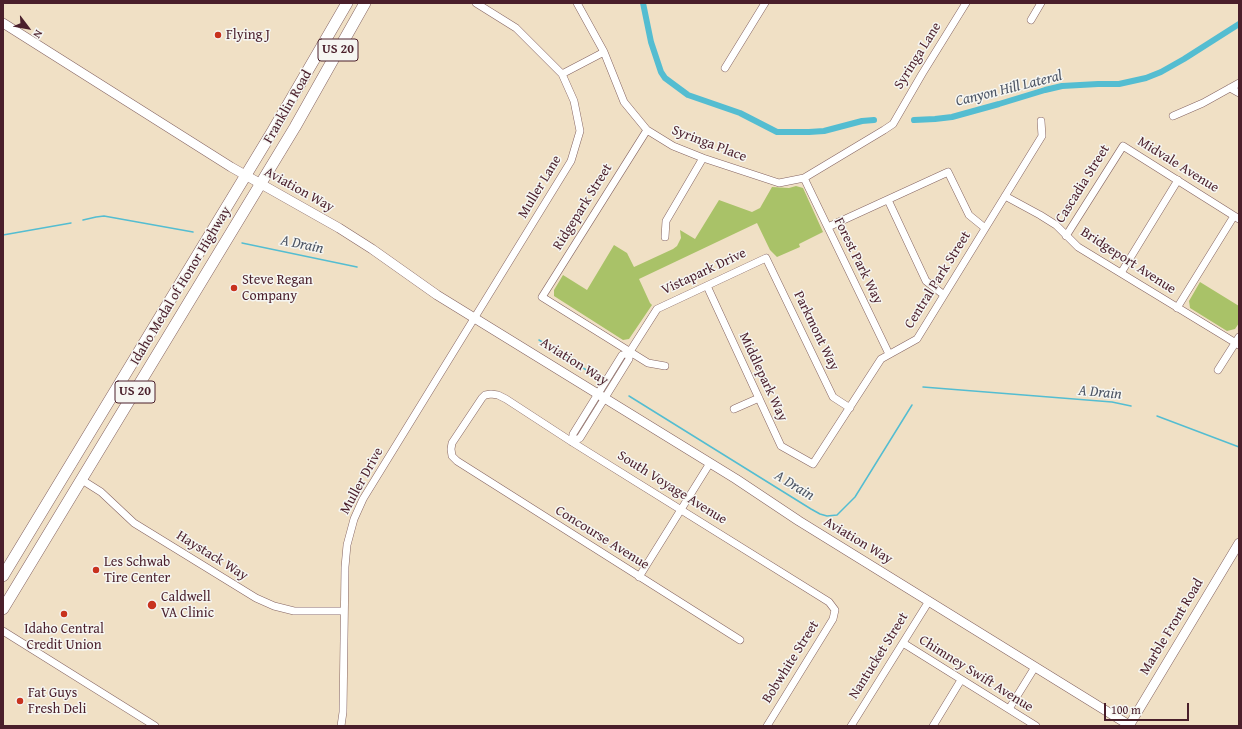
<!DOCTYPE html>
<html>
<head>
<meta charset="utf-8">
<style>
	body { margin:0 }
	#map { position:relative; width:1242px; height:729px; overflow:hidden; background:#f0e0c5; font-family:"Gentium Book Plus",serif }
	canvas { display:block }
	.frame { position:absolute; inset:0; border:4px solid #4a1f2b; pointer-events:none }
	.north { position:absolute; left:8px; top:8px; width:40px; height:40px; -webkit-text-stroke:3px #f6f6f2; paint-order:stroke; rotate:122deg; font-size:11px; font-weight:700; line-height:16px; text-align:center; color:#4a1f2b }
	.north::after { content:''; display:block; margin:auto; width:14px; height:18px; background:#4a1f2b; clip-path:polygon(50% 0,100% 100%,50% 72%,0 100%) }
	.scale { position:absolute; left:1104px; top:703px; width:85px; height:18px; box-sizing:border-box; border:2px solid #4a1f2b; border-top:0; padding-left:5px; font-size:12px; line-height:14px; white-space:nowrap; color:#4a1f2b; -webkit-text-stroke:3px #f6f6f2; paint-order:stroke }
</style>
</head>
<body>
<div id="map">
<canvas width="1242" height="729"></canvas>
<div class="frame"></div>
<div class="north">N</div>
<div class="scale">100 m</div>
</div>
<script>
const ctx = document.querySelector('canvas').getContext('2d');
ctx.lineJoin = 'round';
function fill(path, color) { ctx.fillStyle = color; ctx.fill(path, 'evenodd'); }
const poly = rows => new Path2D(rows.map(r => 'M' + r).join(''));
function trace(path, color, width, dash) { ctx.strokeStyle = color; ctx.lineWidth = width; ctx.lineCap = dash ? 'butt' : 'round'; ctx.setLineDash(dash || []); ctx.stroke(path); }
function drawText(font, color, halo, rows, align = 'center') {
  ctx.font = font + ' "Gentium Book Plus",serif'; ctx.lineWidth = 3; ctx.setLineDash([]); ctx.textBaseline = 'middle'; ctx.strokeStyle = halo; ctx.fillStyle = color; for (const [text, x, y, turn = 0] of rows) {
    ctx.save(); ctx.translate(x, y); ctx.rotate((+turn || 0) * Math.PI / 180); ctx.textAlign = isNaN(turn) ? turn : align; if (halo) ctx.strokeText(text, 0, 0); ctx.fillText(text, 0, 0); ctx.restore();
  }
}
fill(poly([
	[796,186,803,188,823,232,799,244,800,247,777,257,770,250,757,223,639,279,650,303,652,305,629,339,623,340,554,296,554,290,563,275,587,290,614,245,627,253,634,267,673,249,677,246,681,238,680,230,695,239,719,200,752,212,760,208,772,187,789,188],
	[1200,282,1239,306,1239,323,1235,329,1227,331,1190,308,1189,301]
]), '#a9c268');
trace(poly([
	[83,220,96,217,104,216,193,232],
	[3,235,71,223],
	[242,243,357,267],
	[539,340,588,371],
	[923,387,1112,402,1131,406],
	[629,396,811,509,820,514,827,516,837,515,855,497,912,405],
	[1157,416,1239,447]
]), '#54bdd1', 1.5);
trace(poly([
	[643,3,651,42,661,72,665,78,688,95,740,113,777,132,809,132,824,131,862,121,874,120],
	[914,120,935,119,952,117,999,104,1045,90,1062,86,1098,84,1119,84,1146,78,1161,72,1184,59,1239,24]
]), '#54bdd1', 6);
const street = poly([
	[577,3,604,52,624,102,647,130,673,146,703,158,779,183,804,178,884,130,893,124,922,74,966,3],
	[1031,20,1041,3],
	[725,68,765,3],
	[562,74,604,52],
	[1230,88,1239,93],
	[1173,116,1203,103,1239,83],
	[647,130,542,297,648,363,665,366],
	[804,178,889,354],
	[1005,196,1040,215,1056,225,1078,247,1239,345],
	[888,200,926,281,944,295],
	[828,227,948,172,969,215,985,228],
	[1066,236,1123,146,1239,219],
	[665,237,666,221,703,158],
	[1121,273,1178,180],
	[707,286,781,446,813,464,881,359,917,339,1042,136,1041,121],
	[1177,308,1234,216],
	[1218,370,1239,337],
	[734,409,759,398],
	[572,442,580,438,629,359,629,353,657,309,766,258,833,397,850,408],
	[572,442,573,434,622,355,629,353],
	[82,480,101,492,134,523,256,598,274,606,294,611,344,611],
	[639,577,710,463],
	[3,631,155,726],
	[740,640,457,461,452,456,451,449,452,443,482,398,485,395,491,394,498,395,506,399,572,442,829,602,835,610,833,619,767,726],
	[903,643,1036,726],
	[1009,709,1035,667],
	[341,726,343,712,345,567,347,545,354,519,363,499,571,161,580,131,574,101,562,74,516,28,476,3],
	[851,726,929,601],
	[933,726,961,680]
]);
const secondary = poly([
	[3,23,231,167,339,228,372,249,437,295,736,479,799,521,1129,725],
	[1129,726,1239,543]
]);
const primary = poly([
	[3,576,272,132,347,3],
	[3,609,295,127,365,3]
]);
trace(street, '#846361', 8);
trace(secondary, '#846361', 10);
trace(primary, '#846361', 12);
trace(street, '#fff', 7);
trace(secondary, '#fff', 9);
trace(primary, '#fff', 11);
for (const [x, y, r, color] of [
	[218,35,4,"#c8321e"],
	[234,288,4,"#c8321e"],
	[96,570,4,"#c8321e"],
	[152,605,5,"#c8321e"],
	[64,614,4,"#c8321e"],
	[20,701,4,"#c8321e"]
]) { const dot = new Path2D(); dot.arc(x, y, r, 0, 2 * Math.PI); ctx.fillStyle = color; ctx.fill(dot); trace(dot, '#f6f6f2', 1.5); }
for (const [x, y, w] of [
	[338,50,40],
	[135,392,40]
]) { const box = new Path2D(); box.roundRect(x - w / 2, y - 11, w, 22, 3); ctx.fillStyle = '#f6f6f2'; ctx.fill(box); trace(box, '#4a1f2b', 1); }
drawText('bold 13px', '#4a1f2b', null, [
	["US 20",338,50],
	["US 20",135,392]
]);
drawText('14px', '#4a1f2b', '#f6f6f2', [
	["Flying J",226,35],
	["Steve Regan",242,280],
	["Company",242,296],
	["Les Schwab",104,562],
	["Tire Center",104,578],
	["Caldwell",161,597],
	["VA Clinic",161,613],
	["Idaho Central",64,629,"center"],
	["Credit Union",64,645,"center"],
	["Fat Guys",28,693],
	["Fresh Deli",28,709]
], 'left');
drawText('14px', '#4a1f2b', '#f6f6f2', [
	["Syringa Lane",918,56,-58],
	["Franklin Road",288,107,-60],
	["Syringa Place",709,144,21],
	["Midvale Avenue",1178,165,32],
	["Cascadia Street",1083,184,-58],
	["Muller Lane",540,187,-59],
	["Aviation Way",299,190,29],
	["Ridgepark Street",583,207,-58],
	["Forest Park Way",858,261,64],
	["Bridgeport Avenue",1128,261,33],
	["Vistapark Drive",704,272,-25],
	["Central Park Street",938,280,-58],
	["Idaho Medal of Honor Highway",181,286,-59],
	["Parkmont Way",816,331,64],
	["Aviation Way",574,362,32],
	["Middlepark Way",763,377,65],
	["Muller Drive",362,481,-61],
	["South Voyage Avenue",672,488,32],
	["Concourse Avenue",602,538,32],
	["Aviation Way",858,541,31],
	["Haystack Way",212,556,32],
	["Marble Front Road",1172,627,-59],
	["Nantucket Street",879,656,-58],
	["Bobwhite Street",791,662,-58],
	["Chimney Swift Avenue",976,674,32]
]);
drawText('italic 15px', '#4e5665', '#f6f6f2', [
	["Canyon Hill Lateral",1009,89,-14],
	["A Drain",302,245,12],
	["A Drain",1100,393,5],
	["A Drain",794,486,31]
]);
</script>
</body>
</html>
